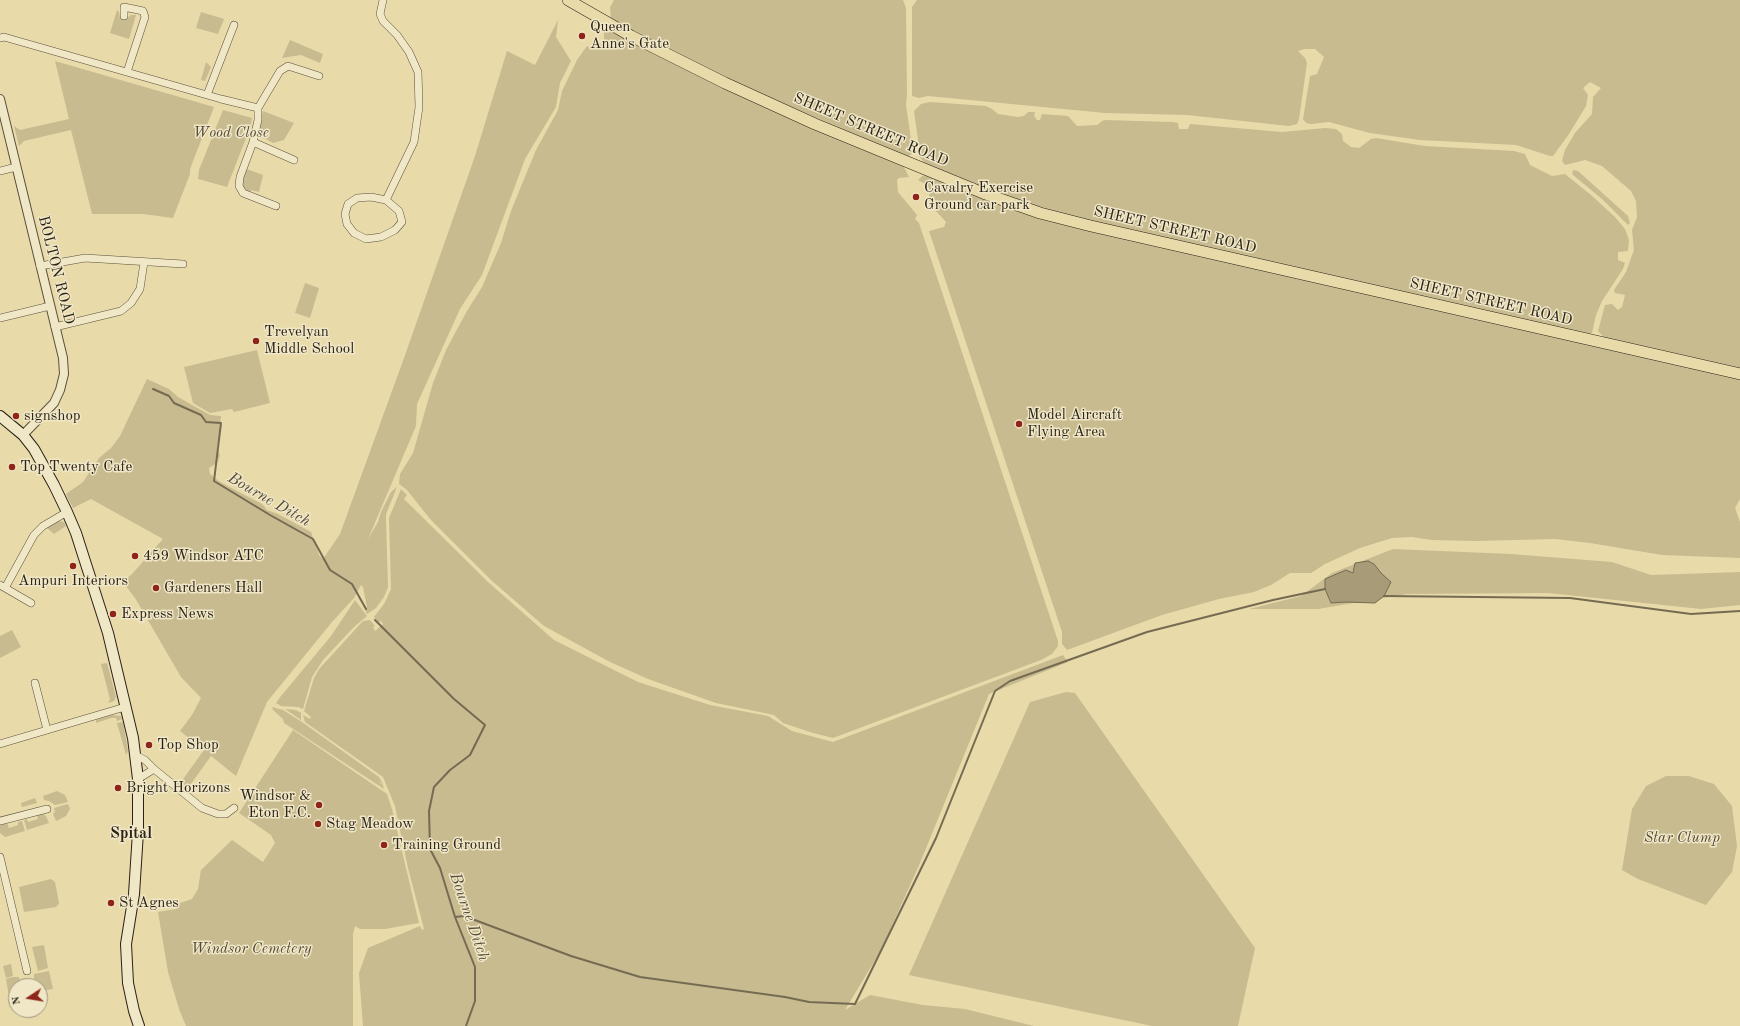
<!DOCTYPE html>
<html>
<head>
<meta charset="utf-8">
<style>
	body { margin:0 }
	#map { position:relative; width:1740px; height:1026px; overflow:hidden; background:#e8daa9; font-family:"Old Standard TT",serif }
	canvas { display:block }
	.north { position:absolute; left:8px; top:978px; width:40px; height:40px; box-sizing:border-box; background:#f0e7c7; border:1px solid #a19881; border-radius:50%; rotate:258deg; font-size:11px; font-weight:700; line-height:16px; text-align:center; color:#2a2218 }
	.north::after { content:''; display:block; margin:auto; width:14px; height:18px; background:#8f2418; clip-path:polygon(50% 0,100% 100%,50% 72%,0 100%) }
</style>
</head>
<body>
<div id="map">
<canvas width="1740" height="1026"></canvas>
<div class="north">N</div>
</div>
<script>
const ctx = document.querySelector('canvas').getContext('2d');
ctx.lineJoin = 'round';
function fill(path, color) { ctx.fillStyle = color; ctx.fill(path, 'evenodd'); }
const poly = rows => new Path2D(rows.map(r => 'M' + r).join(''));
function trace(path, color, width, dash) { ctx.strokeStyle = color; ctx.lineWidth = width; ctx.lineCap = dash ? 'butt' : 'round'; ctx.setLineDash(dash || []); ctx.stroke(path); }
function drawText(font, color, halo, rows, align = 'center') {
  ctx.font = font + ' "Old Standard TT",serif'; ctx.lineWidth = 3; ctx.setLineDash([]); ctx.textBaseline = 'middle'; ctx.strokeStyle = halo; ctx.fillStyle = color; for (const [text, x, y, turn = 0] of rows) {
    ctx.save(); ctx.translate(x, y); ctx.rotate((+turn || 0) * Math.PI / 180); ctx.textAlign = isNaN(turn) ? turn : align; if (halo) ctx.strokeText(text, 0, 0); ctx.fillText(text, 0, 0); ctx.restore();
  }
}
fill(poly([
	[614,0,903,0,906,8,907,94,906,105,913,153,907,157,720,76,645,39,611,19,610,7],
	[917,0,1740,0,1740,371,1607,340,1598,331,1605,305,1612,304,1618,310,1622,307,1625,295,1615,293,1614,290,1626,272,1634,250,1632,230,1637,217,1636,201,1631,191,1602,166,1585,160,1565,165,1562,161,1565,150,1575,133,1592,114,1593,97,1601,88,1590,82,1583,88,1588,95,1586,106,1569,134,1553,156,1550,156,1516,145,1420,140,1370,133,1329,122,1311,124,1306,123,1303,119,1310,76,1317,74,1324,57,1315,49,1305,49,1298,51,1305,58,1307,63,1299,119,1297,124,1289,126,1187,115,1105,113,928,96,919,98,912,96,912,7],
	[117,10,119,12,120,18,126,19,131,15,136,15,129,39,110,33],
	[201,12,224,19,218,34,196,28],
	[558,20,556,37,571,61,560,83,556,107,525,159,482,275,460,309,417,404,416,426,368,539,378,522,381,512,391,492,397,487,386,514,386,520,388,587,384,597,376,608,367,614,365,610,367,607,363,587,361,585,354,598,332,622,267,702,236,776,211,756,188,788,181,782,204,750,180,731,192,715,201,698,181,677,135,598,123,582,132,574,163,539,91,499,73,508,66,494,83,482,99,458,111,448,120,436,147,379,169,389,178,397,210,415,221,416,219,439,217,447,220,456,217,463,209,468,210,474,220,482,262,504,267,510,278,514,311,532,319,555,323,559,340,534,404,358,475,156,507,51,535,65],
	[604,28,685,69,904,167,909,177,899,178,897,180,898,192,917,215,915,219,919,223,1058,641,1058,646,1052,654,1041,660,833,738,813,733,783,723,774,715,716,703,648,679,610,662,544,626,491,580,431,520,407,490,399,484,400,474,413,453,433,383,446,350,467,311,482,287,501,243,511,211,536,150,558,110,562,91,577,60,587,46,591,48,596,48,600,46,604,40],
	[290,40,323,54,320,63,301,55,282,58],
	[55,61,214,107,190,169,190,174,173,218,143,214,92,214,71,130,24,141,19,146,14,126,20,130,69,119],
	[206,62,211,67,205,81,201,80],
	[930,102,986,106,992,109,998,114,1018,117,1024,116,1028,112,1035,112,1034,116,1037,120,1040,120,1042,114,1068,116,1077,126,1097,125,1104,120,1173,122,1178,123,1179,129,1188,129,1190,124,1282,132,1325,128,1336,129,1342,134,1343,141,1351,147,1359,148,1371,139,1376,138,1425,146,1514,151,1525,154,1530,165,1552,176,1565,174,1591,195,1615,217,1625,229,1629,240,1628,251,1618,252,1618,260,1625,263,1623,269,1602,301,1596,315,1592,333,1583,336,1060,215,929,168,918,155,919,147,914,111,921,104],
	[223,110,252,118,250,128,227,187,198,179,199,170],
	[263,111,294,123,284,140,273,143,262,137,259,126],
	[244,168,263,175,259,192,251,190,249,196,243,193,239,176],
	[1574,170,1578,171,1628,216,1630,223,1628,225,1602,199,1573,175,1572,172],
	[926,175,986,199,1740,379,1740,499,1735,508,1740,522,1740,558,1662,555,1590,543,1555,539,1475,541,1432,540,1412,537,1392,538,1360,548,1325,564,1311,573,1290,573,1271,585,1254,592,1219,599,1162,615,1067,650,1062,644,1062,632,929,231,944,227,946,222,935,210,936,205,929,196,930,190,927,185,918,180,922,176],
	[305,283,319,288,310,318,295,313],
	[257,350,270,403,234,412,232,409,210,413,193,403,184,367],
	[401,489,407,495,404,499,488,582,554,640,638,682,710,705,768,716,792,731,833,742,1063,655,1068,662,989,694,920,863,881,950,845,1010,870,995,923,1005,965,1009,1034,1026,363,1026,359,973,368,948,420,926,422,930,424,929,408,868,395,806,383,777,305,722,303,715,310,719,311,717,304,711,314,678,319,669,363,621,370,620,375,626,373,627,375,631,383,624,381,621,378,623,374,617,384,604,391,589,389,518],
	[58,521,64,522,66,526,54,534,46,527],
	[1393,549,1511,554,1612,562,1651,575,1740,572,1740,605,1701,609,1548,593,1407,594,1318,609,1249,609,1301,596,1332,573],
	[355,600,367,616,354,627,323,660,312,677,303,709,298,707,281,706,276,703,281,696,331,636],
	[12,630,21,647,0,658,0,636],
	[107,663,116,697,114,701,108,703,110,699,101,664],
	[1066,692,1075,693,1255,948,1238,1026,1152,1026,909,975,1030,702],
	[272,707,283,710,302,722,379,777,383,784,377,781,383,785,384,789,284,723,283,719,273,710],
	[285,709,296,710,301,713,301,720],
	[111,715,121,716,122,719,117,721,116,718,111,718,96,723,96,720],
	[123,722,128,751,126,755,117,723],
	[293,730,387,794,392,809,419,923,385,929,360,929,355,926,353,934,353,1026,186,1026,179,1009,168,972,158,912,176,909,180,903,192,899,198,889,201,870,232,840,263,862,275,843,271,835,239,813],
	[1666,776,1689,776,1714,784,1732,806,1737,846,1732,872,1706,905,1638,879,1622,870,1632,809,1646,786],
	[57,791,65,795,68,802,55,805,49,801,44,800,43,796],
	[35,798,37,803,22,807,21,803],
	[68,804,70,809,66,816,56,821,53,814,55,812,54,808],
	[43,814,46,816,49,823,27,830,24,820,27,819,28,822,38,819,37,815],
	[22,821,25,831,5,837,0,833,0,825,7,823,9,828,18,825,18,822],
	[51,879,55,882,59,903,56,907,24,912,19,887],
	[44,945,48,968,38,971,32,947],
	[11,964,13,976,6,978,3,966],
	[49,971,53,989,40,991,40,986,30,986,30,982,28,981,34,979,34,974],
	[13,977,19,977,20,982,26,981,29,986,16,986,16,996,11,998,9,997,6,979]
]), '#c8bb90');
const water = poly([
	[1368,561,1374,564,1381,573,1391,582,1384,596,1375,603,1346,602,1331,603,1325,589,1325,579,1346,570,1353,573,1355,563,1368,561]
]);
fill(water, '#a79b78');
trace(water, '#756b52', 1);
trace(poly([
	[153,389,169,396,174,403,201,415,206,422,221,423,214,481,270,515,313,539,330,570,352,584,366,609],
	[1384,596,1570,598,1691,614,1740,611],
	[375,620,454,699,485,725,470,755,450,770,434,787,429,811,430,849,440,868,455,917,475,967,475,1001,466,1026],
	[455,917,464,916,571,956,640,977,785,997,809,1002,855,1004,936,838,995,691,1010,681,1147,632,1273,600,1325,589]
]), '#756b52', 2);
const minor = poly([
	[383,0,380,14,383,21,397,35,409,52,418,72,419,107,414,142,386,200],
	[124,16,124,7,143,11,145,17,127,72],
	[0,38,4,37,221,99,258,108],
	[207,95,234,25],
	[253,142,294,160],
	[0,171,16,167],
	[371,197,386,200,399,211,402,222,395,230,381,237,366,239,354,233,347,224,345,214,348,204,357,198,371,197],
	[276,206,243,193,239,186,240,177,253,142,258,120,258,108,280,71,288,66,319,76],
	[40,266,85,258,183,264],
	[0,318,50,306],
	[55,327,121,311,131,303,140,289,144,262],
	[0,585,31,603],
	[5,588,34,535,43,526,67,512],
	[35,683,47,730],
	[0,744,125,707],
	[135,755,145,760,154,769],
	[138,779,154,769,202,808,218,814,226,814,234,808],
	[0,821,47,809],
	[0,857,27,971]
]);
const tertiary = poly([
	[0,99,63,358,64,374,60,390,54,403,23,435]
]);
const secondary = poly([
	[0,416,23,435,34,449,54,485,67,512,76,533,108,633,133,738,138,779,138,832,134,894,126,944,128,983,134,1011,139,1026]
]);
const primary = poly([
	[568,0,631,36,725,83,815,124,983,193,1040,213,1091,226,1740,374]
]);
trace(minor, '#5a503c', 8);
trace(tertiary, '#5a503c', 10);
trace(secondary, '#2a2218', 12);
trace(primary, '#2a2218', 12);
trace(minor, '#f0e7c7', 7);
trace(tertiary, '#f0e7c7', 8);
trace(secondary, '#f0e7c7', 10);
trace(primary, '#e8daa9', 11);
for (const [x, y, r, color] of [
	[582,36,4,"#8f2418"],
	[916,197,4,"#8f2418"],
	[256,341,4,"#8f2418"],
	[16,416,4,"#8f2418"],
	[1019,424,4,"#8f2418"],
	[12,467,4,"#8f2418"],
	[135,556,4,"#8f2418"],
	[73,566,4,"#8f2418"],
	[156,588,4,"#8f2418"],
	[113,614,4,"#8f2418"],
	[149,745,4,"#8f2418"],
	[118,788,4,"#8f2418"],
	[319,805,4,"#8f2418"],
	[318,824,4,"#8f2418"],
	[384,845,4,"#8f2418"],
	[111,903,4,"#8f2418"]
]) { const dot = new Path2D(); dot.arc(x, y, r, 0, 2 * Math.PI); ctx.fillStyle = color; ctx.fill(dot); trace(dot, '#f0e7c7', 1.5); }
drawText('15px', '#2a2218', '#f0e7c7', [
	["Queen",590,27],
	["Anne's Gate",590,44],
	["Cavalry Exercise",924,188],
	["Ground car park",924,205],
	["Trevelyan",264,332],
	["Middle School",264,349],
	["Model Aircraft",1027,415],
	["Flying Area",1027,432],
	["signshop",24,416],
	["Top Twenty Cafe",20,467],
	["459 Windsor ATC",143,556],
	["Ampuri Interiors",73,581,"center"],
	["Gardeners Hall",164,588],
	["Express News",121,614],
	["Top Shop",157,745],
	["Bright Horizons",126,788],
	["Windsor &",311,796,"right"],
	["Eton F.C.",311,813,"right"],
	["Stag Meadow",326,824],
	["Training Ground",392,845],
	["St Agnes",119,903]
], 'left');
drawText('15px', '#2a2218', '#f0e7c7', [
	["SHEET STREET ROAD",871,130,23],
	["SHEET STREET ROAD",1175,230,13],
	["BOLTON ROAD",56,270,76],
	["SHEET STREET ROAD",1491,302,13]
]);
drawText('italic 15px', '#524836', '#f0e7c7', [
	["Wood Close",231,133],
	["Star Clump",1682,838],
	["Windsor Cemetery",251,949]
]);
drawText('italic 16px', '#564c3a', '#f0e7c7', [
	["Bourne Ditch",269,500,30],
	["Bourne Ditch",469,917,71]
]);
drawText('bold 16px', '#2a2218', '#f0e7c7', [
	["Spital",131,834]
]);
</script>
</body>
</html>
